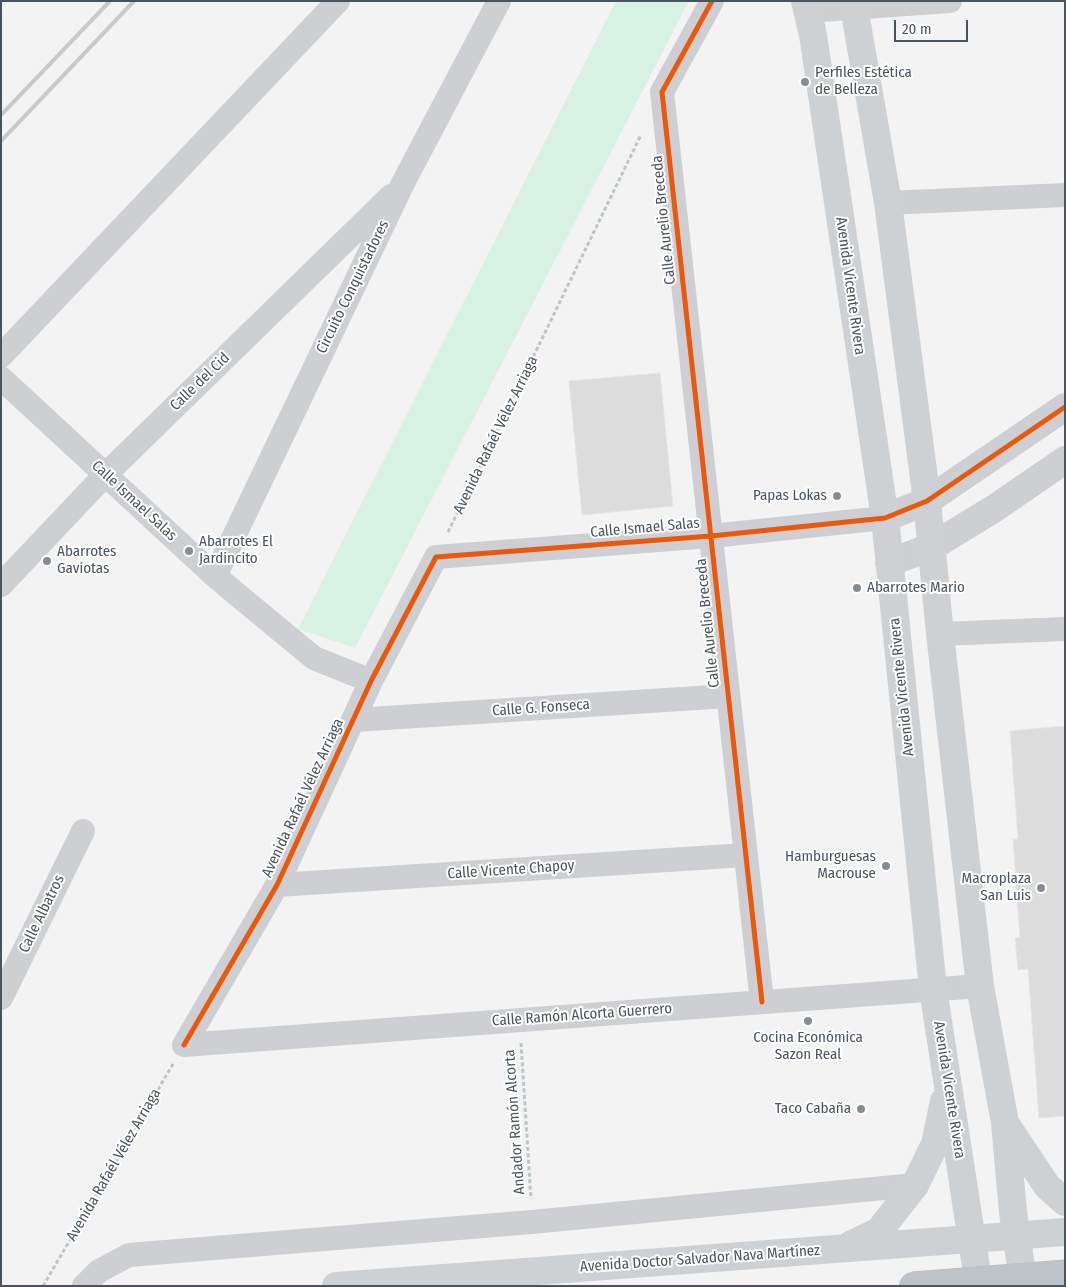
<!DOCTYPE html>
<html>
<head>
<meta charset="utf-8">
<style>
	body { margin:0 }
	#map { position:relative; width:1066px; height:1287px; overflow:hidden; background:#f3f3f3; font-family:"Fira Sans Condensed",sans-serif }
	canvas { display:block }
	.frame { position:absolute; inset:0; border:2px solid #495461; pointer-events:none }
	.scale { position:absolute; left:894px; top:20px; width:74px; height:22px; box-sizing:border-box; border:2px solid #495461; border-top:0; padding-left:6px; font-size:15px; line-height:18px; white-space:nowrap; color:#495461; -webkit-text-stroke:4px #fff; paint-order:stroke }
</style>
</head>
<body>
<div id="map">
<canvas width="1066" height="1287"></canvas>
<div class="frame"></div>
<div class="scale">20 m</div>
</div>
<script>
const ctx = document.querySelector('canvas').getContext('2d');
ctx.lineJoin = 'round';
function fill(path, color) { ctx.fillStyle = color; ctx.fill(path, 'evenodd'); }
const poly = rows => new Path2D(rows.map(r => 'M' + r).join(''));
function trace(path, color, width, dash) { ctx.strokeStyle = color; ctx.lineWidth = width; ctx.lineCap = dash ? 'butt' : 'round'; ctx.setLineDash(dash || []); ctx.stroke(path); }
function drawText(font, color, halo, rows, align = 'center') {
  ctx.font = font + ' "Fira Sans Condensed",sans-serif'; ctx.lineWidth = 4; ctx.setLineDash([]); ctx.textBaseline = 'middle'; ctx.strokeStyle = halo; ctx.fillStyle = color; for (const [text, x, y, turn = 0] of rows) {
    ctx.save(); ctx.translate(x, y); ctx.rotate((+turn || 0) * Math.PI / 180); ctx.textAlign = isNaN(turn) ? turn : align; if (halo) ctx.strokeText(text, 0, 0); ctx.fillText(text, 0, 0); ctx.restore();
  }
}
fill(poly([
	[616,1,689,1,355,648,298,629]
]), '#d7f2e3');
const building = poly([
	[660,373,673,506,582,515,569,381,660,373],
	[1065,726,1065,1116,1039,1118,1028,969,1018,970,1015,938,1020,938,1013,839,1018,839,1010,731,1065,726]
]);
fill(building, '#dcdcdd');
trace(building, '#e4e5e6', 1);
trace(poly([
	[448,532,641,135],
	[521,1043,531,1199],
	[43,1286,173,1064]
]), '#bbc7c4', 3, [4, 2.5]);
trace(poly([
	[712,1,662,92,762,1002],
	[807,11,950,1],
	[888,203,1065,195],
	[1,356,338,1],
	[1,378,215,576,251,606,314,658,371,681],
	[215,576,403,183,499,1],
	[1,585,105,475,391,196],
	[940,634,1065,629],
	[354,720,728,696],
	[277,885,746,855],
	[1,998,83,831],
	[184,1045,277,885,371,681,436,557,711,536,885,518],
	[184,1045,980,986],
	[84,1286,99,1271,129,1255,532,1222,915,1185]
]), '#cdcfd2', 24);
trace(poly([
	[885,518,927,501,1065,407],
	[889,563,933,546,995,508,1065,460]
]), '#cdcfd2', 28);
trace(poly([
	[805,1,813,35,885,518,933,989,979,1286],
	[853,1,888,203,927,501,940,634,980,986,1005,1123,1013,1212,1024,1286],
	[1007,1126,1047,1186,1065,1202],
	[850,1245,879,1231,915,1185,935,1144,944,1101],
	[336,1286,1065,1232]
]), '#ced1d4', 28);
trace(poly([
	[1,115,110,1],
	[1,141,134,1]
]), '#c8c9cb', 4);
const motorwayBridge = poly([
	[913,1286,1065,1274]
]);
trace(motorwayBridge, '#b8bdc3', 29, []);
trace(motorwayBridge, '#bec3c8', 28);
trace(poly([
	[712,1,662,92,762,1002],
	[184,1045,277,885,371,681,436,557,711,536,885,518,927,501,1065,407]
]), '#e8590c', 5);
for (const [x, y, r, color] of [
	[805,82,5,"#848c94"],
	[837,496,5,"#848c94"],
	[189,551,5,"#848c94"],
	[47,561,5,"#848c94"],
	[857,588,5,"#848c94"],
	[886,866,5,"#848c94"],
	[1041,888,5,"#848c94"],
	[808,1021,5,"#848c94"],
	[861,1109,5,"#848c94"]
]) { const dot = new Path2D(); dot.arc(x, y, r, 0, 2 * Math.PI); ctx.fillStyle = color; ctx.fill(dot); trace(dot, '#fff', 2); }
drawText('15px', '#495461', '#fff', [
	["Perfiles Estética",815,73],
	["de Belleza",815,90],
	["Papas Lokas",827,496,"right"],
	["Abarrotes El",199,542],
	["Jardincito",199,559],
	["Abarrotes",57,552],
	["Gaviotas",57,569],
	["Abarrotes Mario",867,588],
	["Hamburguesas",876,857,"right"],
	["Macrouse",876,874,"right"],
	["Macroplaza",1031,879,"right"],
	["San Luis",1031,896,"right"],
	["Cocina Económica",808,1038,"center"],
	["Sazon Real",808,1055,"center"],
	["Taco Cabaña",851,1109,"right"]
], 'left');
drawText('15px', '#495461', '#fff', [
	["Calle Aurelio Breceda",664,220,-96],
	["Avenida Vicente Rivera",850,286,82],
	["Circuito Conquistadores",353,287,-64],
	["Calle del Cid",200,382,-44],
	["Avenida Rafaél Vélez Arriaga",496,435,-64],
	["Calle Ismael Salas",134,501,43],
	["Calle Ismael Salas",645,528,-5],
	["Calle Aurelio Breceda",708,623,-96],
	["Avenida Vicente Rivera",902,687,-96],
	["Calle G. Fonseca",541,708,-4],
	["Avenida Rafaél Vélez Arriaga",303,798,-65],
	["Calle Vicente Chapoy",511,870,-4],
	["Calle Albatros",42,914,-64],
	["Calle Ramón Alcorta Guerrero",582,1015,-4],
	["Avenida Vicente Rivera",949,1090,81],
	["Andador Ramón Alcorta",515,1122,-94],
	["Avenida Rafaél Vélez Arriaga",114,1165,-60],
	["Avenida Doctor Salvador Nava Martínez",700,1259,-4]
]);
</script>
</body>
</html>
